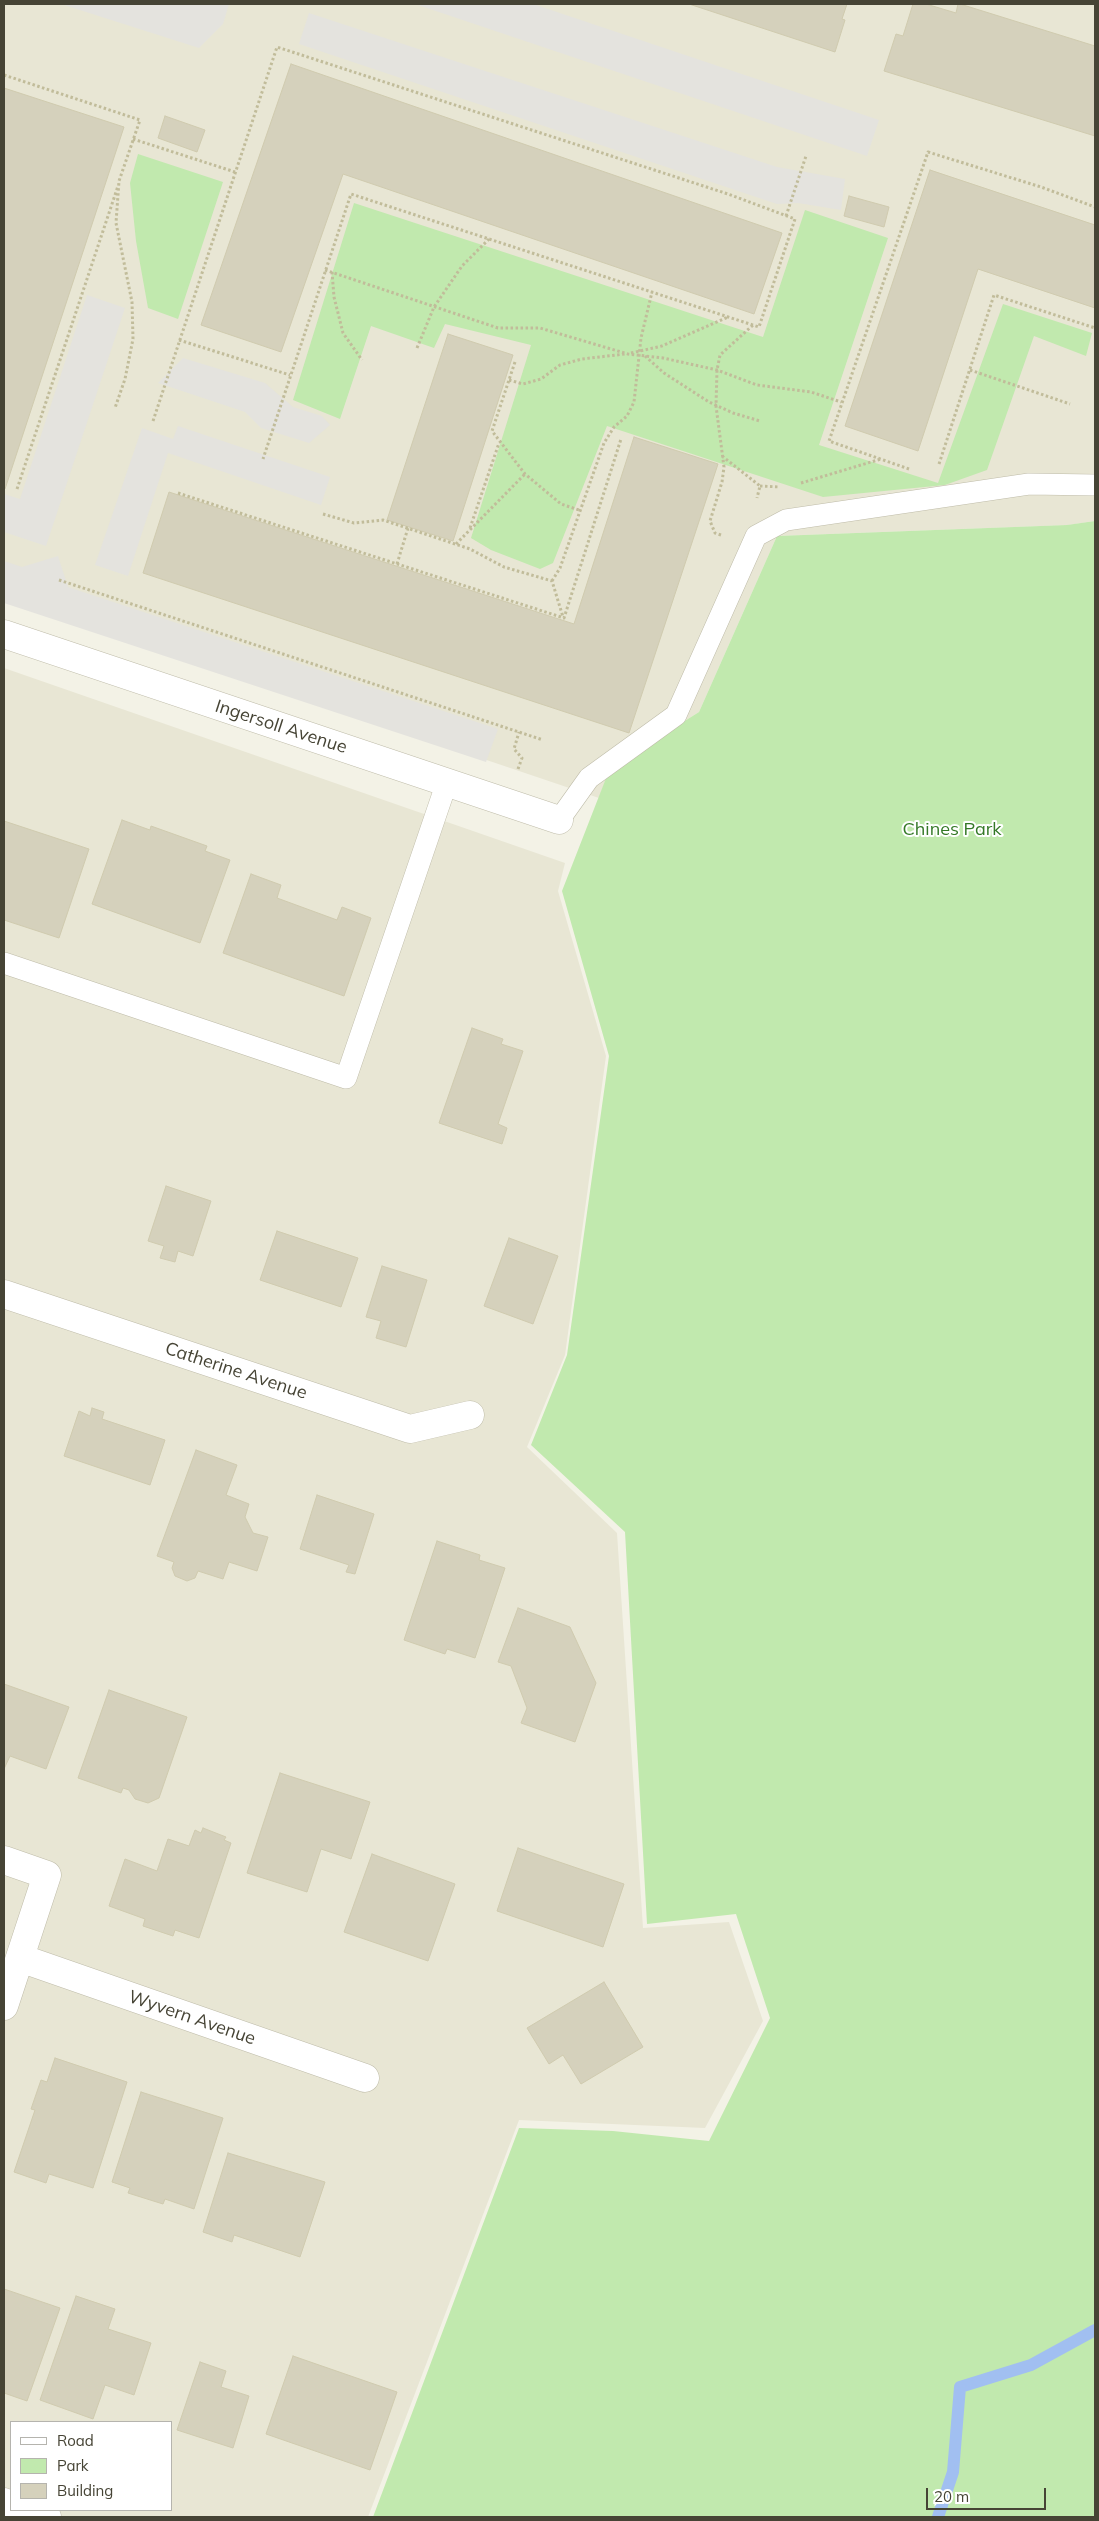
<!DOCTYPE html>
<html>
<head>
<meta charset="utf-8">
<style>
	body { margin:0 }
	#map { position:relative; width:1099px; height:2521px; overflow:hidden; background:#f3f2e6; font-family:Mulish,sans-serif }
	canvas { display:block }
	.frame { position:absolute; inset:0; border:5px solid #464435; pointer-events:none }
	.legend { position:absolute; left:10px; top:2421px; width:162px; height:90px; box-sizing:border-box; background:#fff; border:1px solid #b5b4ae; margin:0; padding:6px 9px; list-style:none; font-size:15px; color:#464435 }
	.legend li { display:flex; align-items:center; gap:10px; height:25px }
	.legend b { width:25px; border:1px solid #b5b4ae }
	.scale { position:absolute; left:926px; top:2488px; width:120px; height:22px; box-sizing:border-box; border:2px solid #464435; border-top:0; padding-left:6px; font-size:15px; line-height:18px; white-space:nowrap; color:#464435; -webkit-text-stroke:4px #fff; paint-order:stroke }
</style>
</head>
<body>
<div id="map">
<canvas width="1099" height="2521"></canvas>
<div class="frame"></div>
<ul class="legend">
<li><b style="height:6px;background:#fff"></b>Road</li>
<li><b style="height:14px;background:#c1e9ae"></b>Park</li>
<li><b style="height:14px;background:#d5d1bc"></b>Building</li>
</ul>
<div class="scale">20 m</div>
</div>
<script>
const ctx = document.querySelector('canvas').getContext('2d');
ctx.lineJoin = 'round';
function fill(path, color) { ctx.fillStyle = color; ctx.fill(path, 'evenodd'); }
const poly = rows => new Path2D(rows.map(r => 'M' + r).join(''));
function trace(path, color, width, dash) { ctx.strokeStyle = color; ctx.lineWidth = width; ctx.lineCap = dash ? 'butt' : 'round'; ctx.setLineDash(dash || []); ctx.stroke(path); }
function drawText(font, color, halo, rows, align = 'center') {
  ctx.font = font + ' Mulish,sans-serif'; ctx.lineWidth = 4; ctx.setLineDash([]); ctx.textBaseline = 'middle'; ctx.strokeStyle = halo; ctx.fillStyle = color; for (const [text, x, y, turn = 0] of rows) {
    ctx.save(); ctx.translate(x, y); ctx.rotate((+turn || 0) * Math.PI / 180); ctx.textAlign = isNaN(turn) ? turn : align; if (halo) ctx.strokeText(text, 0, 0); ctx.fillText(text, 0, 0); ctx.restore();
  }
}
fill(poly([
	[4,4,1095,4,1095,521,1068,525,777,536,699,712,610,768,599,798,4,597],
	[4,668,565,863,558,891,606,1056,565,1355,527,1447,617,1533,643,1928,729,1922,763,2021,705,2128,519,2120,368,2517,4,2517],
	[11,2422,171,2422,171,2510,11,2510]
]), '#e8e6d4');
fill(poly([
	[138,154,223,182,178,319,148,308,136,241,130,183],
	[354,203,763,337,805,210,888,238,819,445,938,483,1003,304,1092,333,1086,356,1034,336,987,470,945,485,823,497,607,426,553,563,540,569,491,550,471,538,531,345,445,324,434,348,371,326,340,419,293,400],
	[1095,521,1095,2517,373,2517,519,2128,613,2131,709,2141,770,2018,736,1914,647,1924,625,1532,531,1445,567,1355,609,1056,562,891,610,768,699,712,777,536,1067,525]
]), '#c1e9ae');
fill(poly([
	[61,4,229,4,223,24,199,48],
	[415,4,533,4,879,120,867,156],
	[309,13,777,167,845,179,841,210,798,203,777,204,299,44],
	[87,295,125,308,46,546,4,532,4,494,20,499],
	[183,358,265,383,293,407,322,416,330,425,309,443,261,428,245,412,158,383],
	[178,426,330,477,321,505,168,453,128,576,95,565,142,428,173,439],
	[58,556,68,587,498,729,486,762,4,603,4,561,22,567]
]), '#e4e3de');
trace(poly([
	[938,2517,953,2472,960,2387,1031,2365,1095,2330]
]), '#a1bff1', 12);
const building = poly([
	[689,4,847,4,842,19,845,20,835,52,689,4],
	[913,4,926,4,956,13,958,4,960,4,1095,46,1095,136,884,71,896,34,903,36,913,4],
	[291,64,782,233,754,314,343,174,281,352,201,325,291,64],
	[4,88,124,127,5,489,4,489,4,88],
	[165,116,205,130,197,152,158,138,165,116],
	[930,170,1095,225,1095,308,978,269,918,451,845,426,930,170],
	[849,196,889,207,884,227,844,216,849,196],
	[448,334,513,355,453,541,387,520,448,334],
	[634,437,718,464,629,733,143,573,169,492,574,624,634,437],
	[122,820,150,830,151,826,207,846,205,851,230,860,200,943,92,904,122,820],
	[4,821,89,849,59,938,4,920,4,821],
	[251,874,281,885,277,898,337,920,342,907,371,918,344,996,223,953,251,874],
	[472,1028,503,1039,501,1044,523,1051,498,1124,507,1128,502,1144,439,1123,472,1028],
	[166,1186,211,1201,193,1256,178,1251,175,1262,160,1258,164,1246,148,1241,166,1186],
	[277,1231,358,1258,341,1307,260,1280,277,1231],
	[509,1238,558,1256,533,1324,484,1306,509,1238],
	[382,1266,427,1280,406,1347,376,1338,381,1321,366,1317,382,1266],
	[92,1408,104,1412,102,1419,165,1440,150,1485,64,1456,79,1411,90,1416,92,1408],
	[196,1450,237,1465,226,1495,249,1504,245,1517,253,1533,268,1537,257,1571,229,1562,223,1579,198,1571,195,1578,187,1581,175,1576,172,1568,174,1562,157,1556,196,1450],
	[317,1495,374,1514,355,1574,346,1572,349,1565,300,1549,317,1495],
	[437,1541,480,1555,479,1560,505,1568,475,1658,447,1649,445,1654,404,1640,437,1541],
	[518,1608,570,1627,596,1683,575,1742,521,1723,527,1708,511,1666,498,1662,518,1608],
	[4,1684,69,1707,46,1769,10,1756,4,1769,4,1684],
	[109,1690,187,1717,159,1798,148,1803,135,1799,129,1790,123,1788,121,1793,78,1778,109,1690],
	[280,1773,370,1802,351,1859,321,1849,307,1892,247,1873,280,1773],
	[203,1828,226,1837,224,1840,231,1843,199,1938,175,1930,173,1936,143,1926,145,1919,109,1906,125,1859,157,1871,168,1839,189,1846,195,1830,201,1833,203,1828],
	[518,1848,624,1884,603,1947,497,1911,518,1848],
	[372,1854,455,1884,428,1961,344,1932,372,1854],
	[604,1982,643,2047,581,2084,563,2055,549,2064,527,2028,604,1982],
	[55,2058,127,2082,93,2188,49,2174,46,2183,14,2172,35,2110,31,2109,41,2080,47,2082,55,2058],
	[141,2092,223,2118,194,2209,165,2199,163,2204,128,2193,130,2188,112,2182,141,2092],
	[228,2153,325,2182,300,2257,234,2235,232,2242,203,2232,228,2153],
	[4,2289,60,2308,27,2401,4,2393,4,2289],
	[76,2296,115,2309,108,2329,151,2343,134,2395,105,2385,93,2419,40,2400,76,2296],
	[293,2356,397,2392,370,2470,266,2434,293,2356],
	[200,2362,226,2371,221,2387,249,2396,233,2448,177,2430,200,2362]
]);
fill(building, '#d5d1bc');
trace(building, '#d0cbaf', 1);
const service = poly([
	[559,820,589,778,676,715,756,536,786,520,1029,484,1095,485],
	[4,963,346,1078,447,782]
]);
const minor = poly([
	[4,634,559,820],
	[4,1294,410,1429,470,1415],
	[4,1860,47,1875,4,2006],
	[20,1958,365,2078],
	[4,2502,11,2505],
	[26,2510,47,2517]
]);
trace(service, '#bfbca9', 22);
trace(minor, '#bfbca9', 29);
trace(poly([
	[4,75,140,120,119,181,116,223,132,302,133,339,125,379,115,408],
	[133,139,235,172],
	[786,216,806,156],
	[325,270,498,328,540,328,628,354,663,358,717,370,757,385,811,392,841,402],
	[332,272,334,297,343,333,362,360],
	[179,340,290,375],
	[417,348,434,307,462,266,489,239],
	[631,353,662,346,728,317],
	[645,356,664,373,709,402,733,413,760,421],
	[515,362,492,431,525,474,561,504,579,510],
	[970,370,1070,404],
	[509,380,523,384,541,379,560,365,582,359,625,354],
	[153,421,277,47,728,194,795,219,759,327,351,194,263,459],
	[722,456,760,486,757,498],
	[939,464,994,295,1095,328],
	[909,469,829,441,928,152,1041,187,1095,207],
	[801,483,881,459],
	[760,486,780,487],
	[17,489,118,186],
	[178,493,564,618,621,439],
	[323,514,354,523,383,520,470,549,504,567,552,581,563,617],
	[470,528,499,443],
	[721,535,715,533,710,521,722,482,724,467,716,406,717,370,720,355,753,325],
	[456,544,525,474],
	[397,564,408,528],
	[59,580,543,740],
	[552,581,560,568,604,443,614,427,627,416,634,402,641,338,652,292],
	[518,769,522,758,514,749,519,732]
]), '#c1bc9a', 3, [2.5, 2.5]);
trace(service, '#fff', 21);
trace(minor, '#fff', 28);
drawText('18px', '#464435', '#fff', [
	["Ingersoll Avenue",281,727,18],
	["Catherine Avenue",236,1371,18],
	["Wyvern Avenue",192,2018,19]
]);
drawText('18px', '#347927', '#fff', [
	["Chines Park",952,830]
]);
</script>
</body>
</html>
